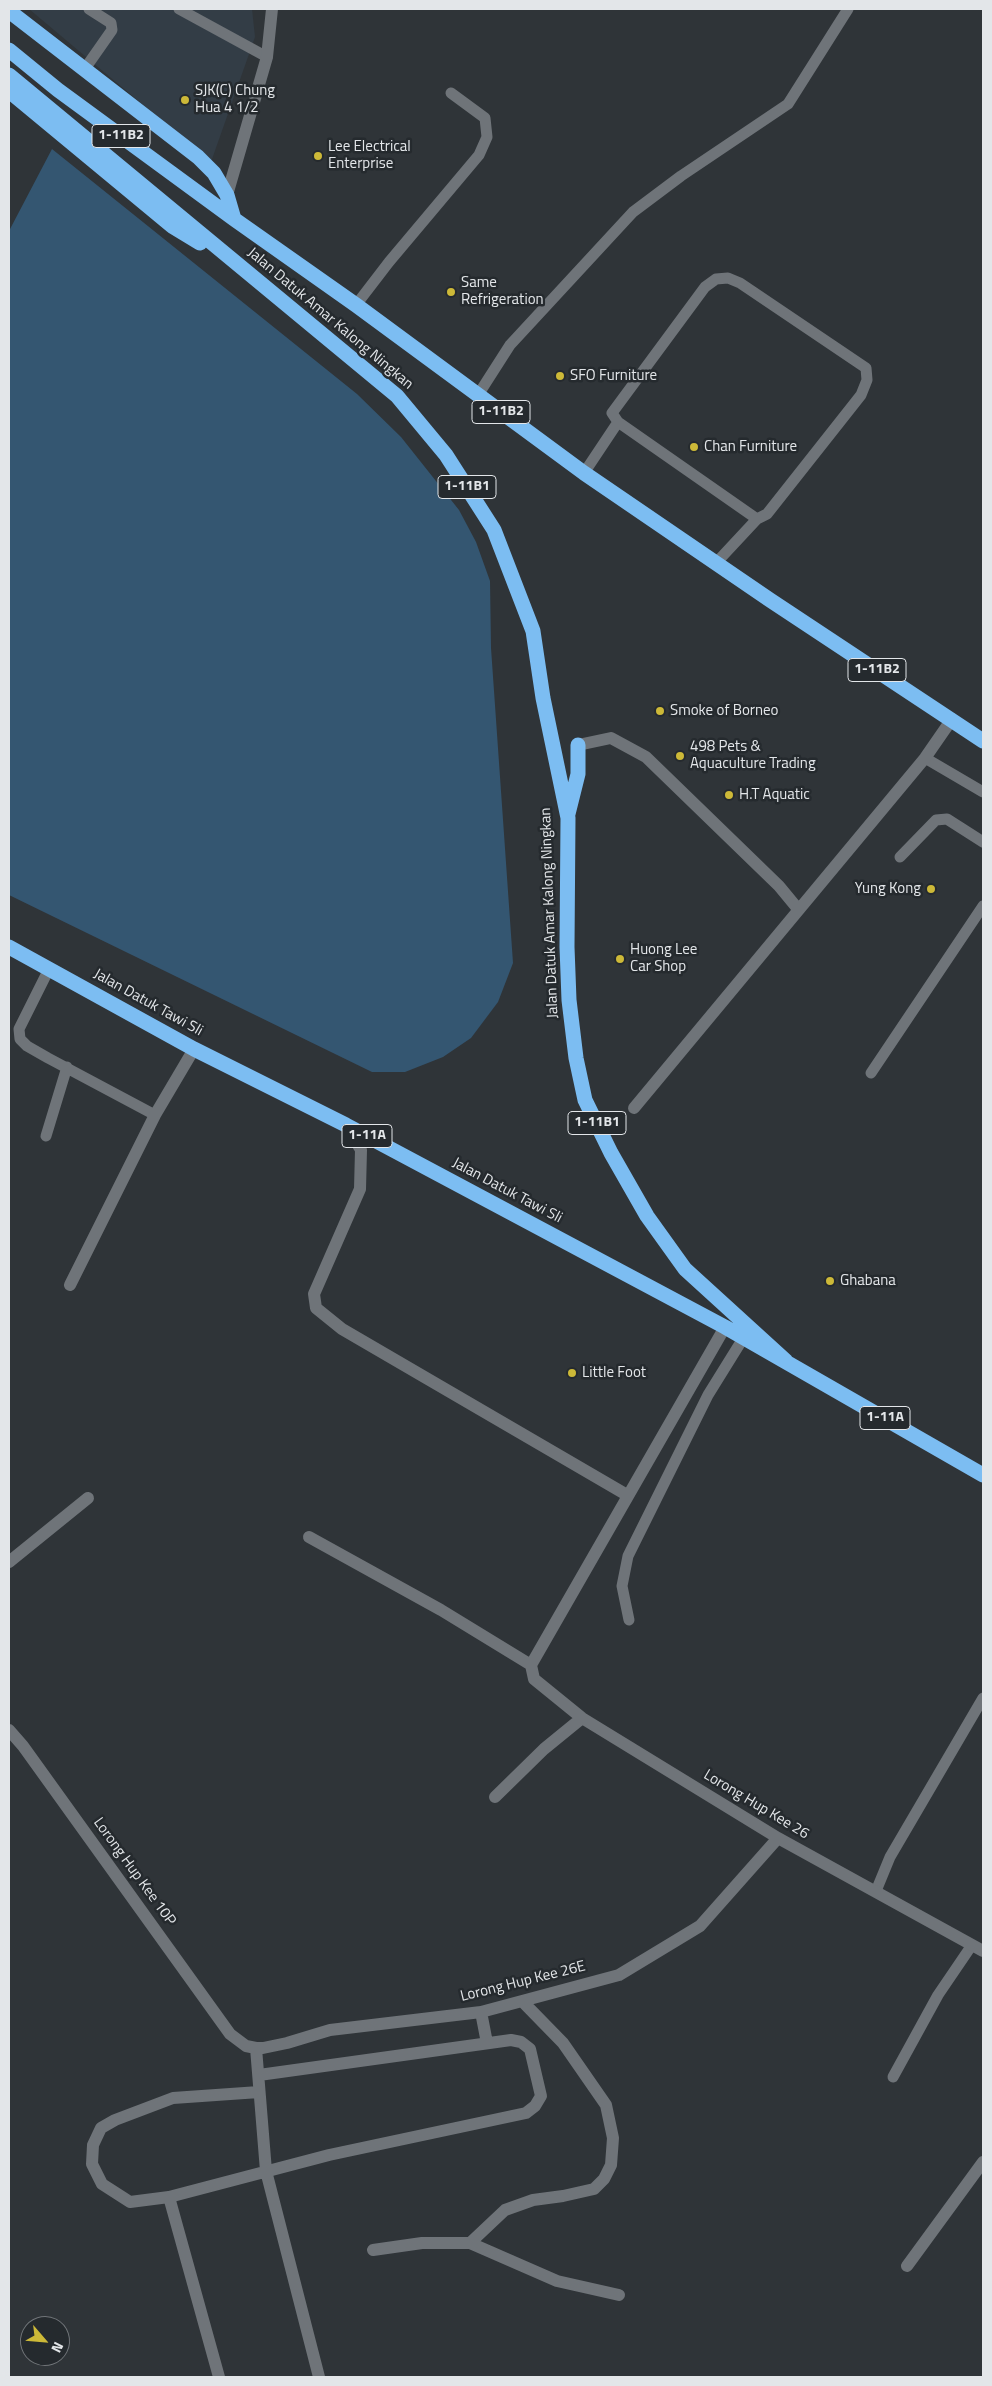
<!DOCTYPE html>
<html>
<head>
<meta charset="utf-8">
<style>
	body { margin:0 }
	#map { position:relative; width:992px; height:2386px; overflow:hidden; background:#2f3438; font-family:"Titillium Web",sans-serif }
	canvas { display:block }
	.frame { position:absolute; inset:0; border:10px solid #e3e6e9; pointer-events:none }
	.north { position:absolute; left:20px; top:2316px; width:50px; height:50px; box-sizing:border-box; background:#252a2e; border:1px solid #717579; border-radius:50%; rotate:117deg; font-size:14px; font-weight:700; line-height:20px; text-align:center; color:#e3e6e9 }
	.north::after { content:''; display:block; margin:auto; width:18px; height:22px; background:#cdb938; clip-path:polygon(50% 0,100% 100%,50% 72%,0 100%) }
</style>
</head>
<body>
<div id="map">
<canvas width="992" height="2386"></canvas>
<div class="frame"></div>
<div class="north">N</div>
</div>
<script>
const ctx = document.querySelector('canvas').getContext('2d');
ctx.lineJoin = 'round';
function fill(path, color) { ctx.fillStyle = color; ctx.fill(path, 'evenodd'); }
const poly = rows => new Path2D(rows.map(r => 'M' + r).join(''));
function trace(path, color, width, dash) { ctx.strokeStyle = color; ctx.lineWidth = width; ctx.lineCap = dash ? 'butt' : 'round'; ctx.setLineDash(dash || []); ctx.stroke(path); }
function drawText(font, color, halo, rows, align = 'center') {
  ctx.font = font + ' "Titillium Web",sans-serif'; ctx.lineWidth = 5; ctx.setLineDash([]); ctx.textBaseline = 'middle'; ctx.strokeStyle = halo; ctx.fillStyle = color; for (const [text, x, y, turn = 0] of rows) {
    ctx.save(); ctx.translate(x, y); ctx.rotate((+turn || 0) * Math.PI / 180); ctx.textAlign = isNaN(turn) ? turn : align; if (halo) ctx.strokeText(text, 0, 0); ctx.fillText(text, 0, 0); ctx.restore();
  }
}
fill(poly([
	[29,9,252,9,255,37,211,162]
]), '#333d46');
fill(poly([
	[52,149,357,394,401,437,459,510,476,542,490,581,491,648,513,963,498,1002,471,1038,443,1057,405,1072,372,1072,9,895,9,231]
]), '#345671');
trace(poly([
	[179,9,267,57],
	[84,70,112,30,111,23,89,9],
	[356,305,389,262,479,155,487,137,485,118,451,93],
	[478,395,510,345,633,212,681,176,788,104,848,9],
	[584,473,618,422],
	[716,563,757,519,618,422,612,413,705,287,716,279,728,278,740,283,866,368,867,380,861,395,767,514,757,519],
	[925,758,983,792],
	[900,857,936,820,947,819,983,842],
	[49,969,19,1029,20,1039,27,1046,48,1058,155,1115],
	[871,1073,983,906],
	[46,1136,67,1067],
	[629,1620,622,1586,628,1556,708,1395,744,1337],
	[876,1891,890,1857,983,1698],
	[893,2077,938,1995,972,1945]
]), '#6f7479', 11);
trace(poly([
	[227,195,267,57,272,9],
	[578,745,611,738,646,757,779,886,798,909],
	[634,1108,925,758,952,719],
	[346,1125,361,1150,360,1189,314,1294,316,1308,342,1329,627,1495],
	[70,1285,155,1115,194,1049],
	[309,1537,441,1610,531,1665],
	[9,1562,88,1498],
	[531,1665,534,1679,582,1718,778,1838,983,1951],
	[531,1665,725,1327],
	[9,1730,23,1746,230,2034,246,2046,256,2048,263,2048,287,2043,330,2030,481,2012,619,1975,700,1926,778,1838],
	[495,1797,544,1749,582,1718],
	[481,2012,487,2043],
	[256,2048,266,2171,319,2377],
	[259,2092,173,2098,115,2120,101,2128,93,2145,92,2164,102,2184,130,2202,169,2197,329,2155,526,2113,535,2106,541,2096,530,2049,521,2042,511,2040,259,2075],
	[169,2197,219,2377],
	[470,2243,557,2281,619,2295],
	[373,2250,422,2243,470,2243,505,2210,533,2200,563,2196,594,2189,604,2179,611,2165,613,2138,606,2105,563,2043,522,2001],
	[907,2266,983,2162]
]), '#6f7479', 12);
trace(poly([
	[9,11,198,157,214,173,227,195,234,219],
	[9,50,58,90,234,219,356,305,584,473,770,600,983,741],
	[9,75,397,396,446,455,494,530,533,631,543,698,568,818,567,947,569,1000,576,1058,585,1100,611,1153,647,1216,685,1269,786,1361],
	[9,91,172,226,200,243],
	[568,814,578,774,578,745],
	[9,947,194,1049,346,1125,725,1327,983,1475]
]), '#7cbdf2', 15);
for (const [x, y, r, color] of [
	[185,100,5,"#cdb938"],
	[318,156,5,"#cdb938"],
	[451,292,5,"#cdb938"],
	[560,376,5,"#cdb938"],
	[694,447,5,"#cdb938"],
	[660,711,5,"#cdb938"],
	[680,756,5,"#cdb938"],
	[729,795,5,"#cdb938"],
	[931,889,5,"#cdb938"],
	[620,959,5,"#cdb938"],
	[830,1281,5,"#cdb938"],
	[572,1373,5,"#cdb938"]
]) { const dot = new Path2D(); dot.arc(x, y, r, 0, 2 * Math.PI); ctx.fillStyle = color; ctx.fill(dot); trace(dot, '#252a2e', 2); }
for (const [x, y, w] of [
	[121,136,58],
	[501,412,58],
	[467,487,58],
	[877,670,58],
	[597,1123,58],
	[367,1136,50],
	[885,1418,50]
]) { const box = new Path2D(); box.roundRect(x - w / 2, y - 11.5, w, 23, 4); ctx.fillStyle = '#252a2e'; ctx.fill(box); trace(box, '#e3e6e9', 1); }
drawText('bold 14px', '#e3e6e9', null, [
	["1-11B2",121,136],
	["1-11B2",501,412],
	["1-11B1",467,487],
	["1-11B2",877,670],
	["1-11B1",597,1123],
	["1-11A",367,1136],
	["1-11A",885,1418]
]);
drawText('15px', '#e3e6e9', '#252a2e', [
	["SJK(C) Chung",195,91],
	["Hua 4 1/2",195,108],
	["Lee Electrical",328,147],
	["Enterprise",328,164],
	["Same",461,283],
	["Refrigeration",461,300],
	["SFO Furniture",570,376],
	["Chan Furniture",704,447],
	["Smoke of Borneo",670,711],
	["498 Pets &",690,747],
	["Aquaculture Trading",690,764],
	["H.T Aquatic",739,795],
	["Yung Kong",921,889,"right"],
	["Huong Lee",630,950],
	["Car Shop",630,967],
	["Ghabana",840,1281],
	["Little Foot",582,1373]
], 'left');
drawText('15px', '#e3e6e9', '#252a2e', [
	["Jalan Datuk Amar Kalong Ningkan",330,319,40],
	["Jalan Datuk Amar Kalong Ningkan",550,913,-92],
	["Jalan Datuk Tawi Sli",148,1003,29],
	["Jalan Datuk Tawi Sli",507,1191,28],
	["Lorong Hup Kee 26",756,1805,31],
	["Lorong Hup Kee 10P",134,1872,54],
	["Lorong Hup Kee 26E",523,1982,-14]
]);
</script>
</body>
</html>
